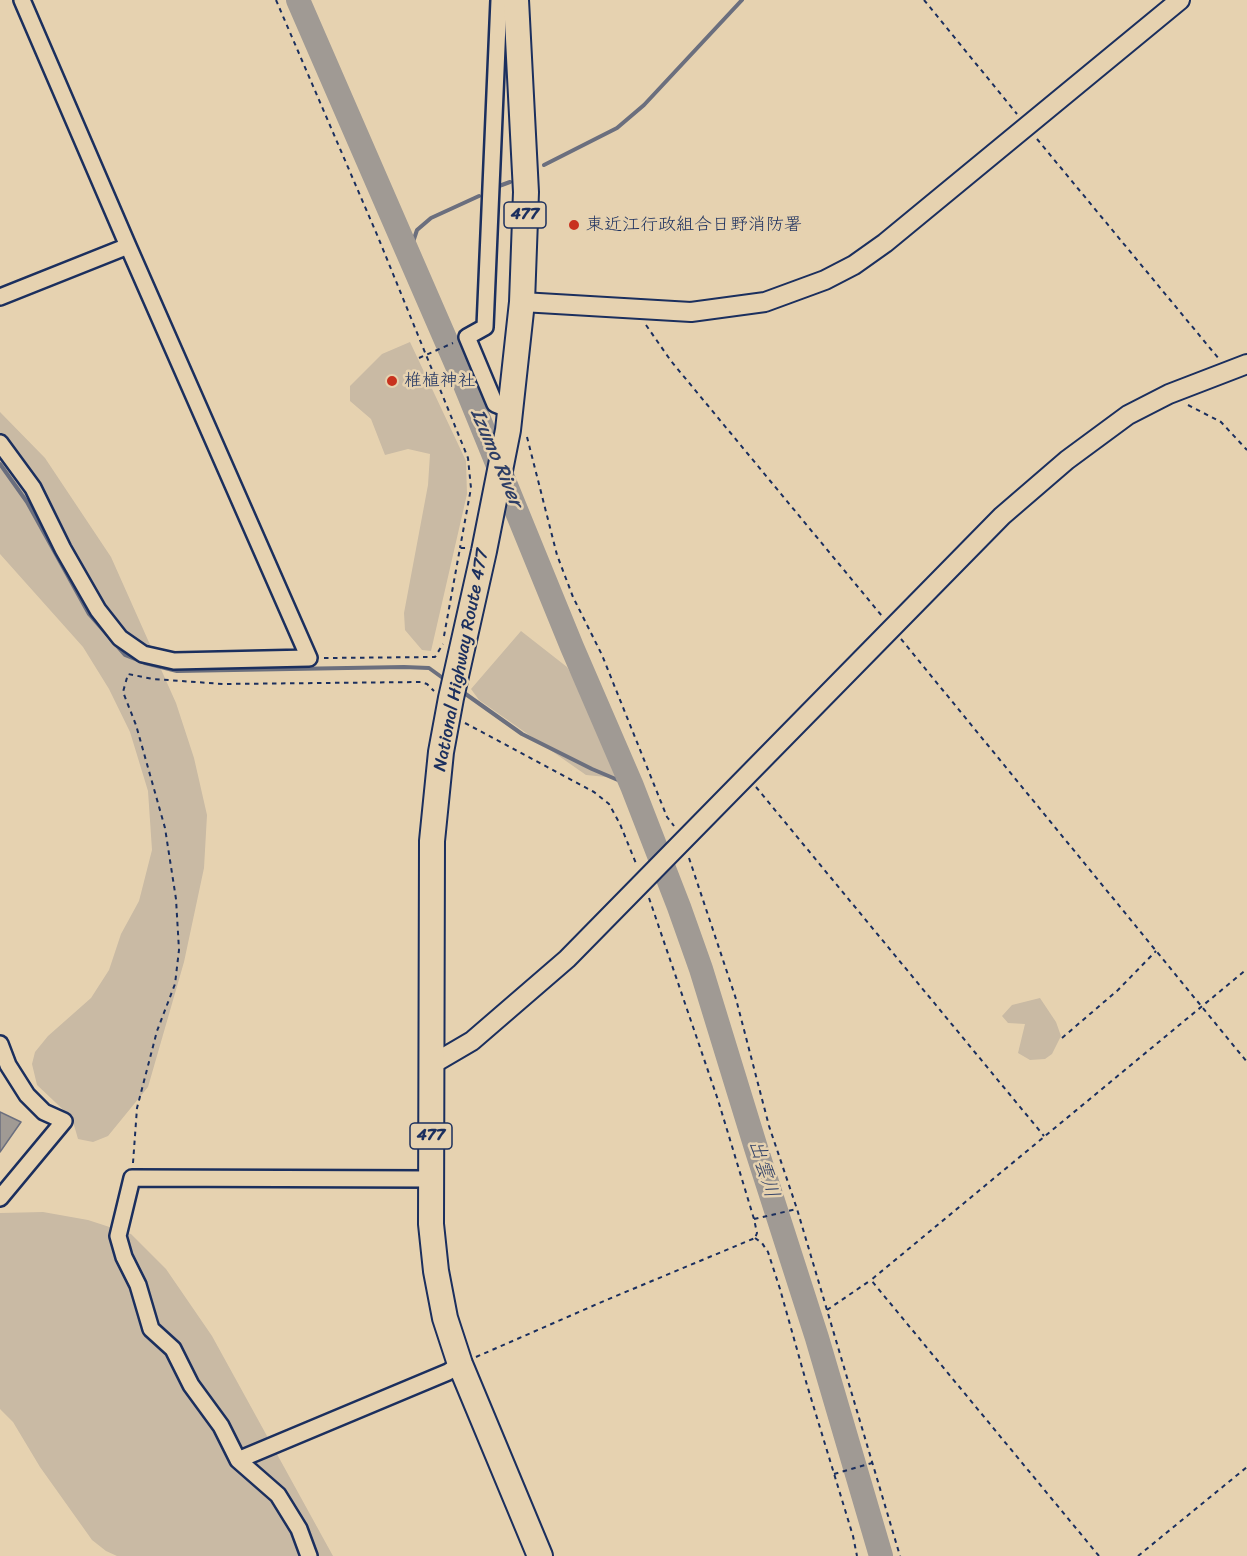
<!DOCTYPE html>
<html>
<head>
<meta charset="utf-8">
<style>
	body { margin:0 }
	canvas { display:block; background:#e6d2b0 }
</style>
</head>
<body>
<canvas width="1247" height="1556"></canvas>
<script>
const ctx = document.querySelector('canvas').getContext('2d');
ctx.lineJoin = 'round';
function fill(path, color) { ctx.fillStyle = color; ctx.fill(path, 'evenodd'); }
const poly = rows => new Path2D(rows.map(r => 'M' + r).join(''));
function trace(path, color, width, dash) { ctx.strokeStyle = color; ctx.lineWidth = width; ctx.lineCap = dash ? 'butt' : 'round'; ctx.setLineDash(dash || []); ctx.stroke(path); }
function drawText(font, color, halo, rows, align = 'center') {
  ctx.font = font + ' Sriracha,"Klee One",sans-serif'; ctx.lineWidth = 5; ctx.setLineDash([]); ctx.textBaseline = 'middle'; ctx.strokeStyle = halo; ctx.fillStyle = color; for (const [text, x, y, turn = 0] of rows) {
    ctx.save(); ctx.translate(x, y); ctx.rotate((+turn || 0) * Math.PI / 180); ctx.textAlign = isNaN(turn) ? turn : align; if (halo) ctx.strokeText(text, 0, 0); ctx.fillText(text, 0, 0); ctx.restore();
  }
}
fill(poly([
	[410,342,466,461,467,494,431,651,422,650,405,630,404,613,428,485,430,454,408,449,385,455,371,419,350,401,350,386,382,354],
	[0,412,45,458,111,557,176,703,194,758,207,815,204,868,184,962,148,1087,108,1136,93,1142,78,1139,72,1118,37,1085,32,1064,35,1052,48,1036,91,998,109,970,121,934,139,901,152,850,148,791,130,732,109,689,83,647,0,554],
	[521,631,567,667,581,691,617,778,586,775,479,700,471,689],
	[1040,998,1056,1022,1061,1036,1052,1054,1045,1059,1030,1060,1018,1053,1025,1024,1008,1023,1002,1016,1012,1005],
	[43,1212,88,1220,131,1234,166,1269,212,1336,333,1556,117,1556,106,1551,92,1540,40,1467,13,1422,0,1409,0,1213]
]), '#c9baa4');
const water = poly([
	[0,1112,21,1122,0,1152,0,1112]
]);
fill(water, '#a09a94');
trace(water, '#6b6f7e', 1.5);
trace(poly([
	[544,165,617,128,644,105,742,0],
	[499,186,510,182],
	[409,254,417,230,431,218,479,196],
	[0,464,27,502,89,614,125,655,145,663,177,671,404,667,429,668,447,681],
	[460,690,522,734,592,769,632,786]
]), '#6b6f7e', 4);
trace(poly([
	[298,0,461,375,572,647,632,786,679,907,701,969,756,1148,817,1338,881,1556]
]), '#a09a94', 24);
const minor = poly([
	[499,0,485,327,467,337,495,404,510,410],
	[0,297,128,246],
	[0,443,33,488,63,549,98,610,120,638,143,654,174,661,309,658,128,246,22,0],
	[0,1044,8,1065,27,1095,44,1112,64,1121,0,1198],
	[238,1460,448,1372,460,1364],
	[309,1556,299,1529,278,1495,238,1460,221,1426,191,1385,173,1349,151,1329,138,1285,124,1257,118,1236,132,1178,431,1179]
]);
const tertiary = poly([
	[522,302,691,312,765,302,825,280,854,265,885,243,1180,0],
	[431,1065,472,1041,567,959,1002,516,1067,460,1128,415,1169,394,1247,364]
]);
const trunk = poly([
	[516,0,526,192,522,302,508,430,484,551,451,698,441,752,432,841,431,1224,436,1271,445,1318,460,1364,540,1556]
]);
trace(minor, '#1b2f5e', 20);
trace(tertiary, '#1b2f5e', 22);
trace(trunk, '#1b2f5e', 28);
trace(poly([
	[276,0,378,237,468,458,471,488,460,548],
	[924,0,1017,114],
	[1037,139,1219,359],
	[646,325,671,361,882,616],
	[419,358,453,343],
	[1188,405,1221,422,1247,450],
	[527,437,557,555,573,597,602,655,667,817,674,826],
	[444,636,460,548,466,548],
	[901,639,1247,1062],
	[324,658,435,657,443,644],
	[465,723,594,792,609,804,620,824,637,866],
	[756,787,1044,1136],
	[689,858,736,999,769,1126,797,1209,900,1556],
	[649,898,718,1100,754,1219,757,1233,755,1238],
	[1062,1038,1118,990,1156,951],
	[133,1163,137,1108,157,1031,175,984,179,950,176,899,165,828,136,725,123,692,128,674,153,679,223,684,421,682,427,684,434,691],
	[754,1219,797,1209],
	[755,1238,762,1243,768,1252,780,1289,807,1385,853,1536,857,1556],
	[827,1310,871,1280],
	[476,1357,604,1301,755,1238],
	[834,1474,872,1463],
	[1099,1556,871,1280,1247,969],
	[1138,1556,1247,1467]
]), '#1b2f5e', 2, [4.5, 4.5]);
trace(minor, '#e6d2b0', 15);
trace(tertiary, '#e6d2b0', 18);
trace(trunk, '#e6d2b0', 24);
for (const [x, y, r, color] of [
	[574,225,6,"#c8321e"],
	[392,381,6,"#c8321e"]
]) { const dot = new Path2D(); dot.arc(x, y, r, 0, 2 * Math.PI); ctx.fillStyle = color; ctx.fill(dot); trace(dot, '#e6d2b0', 2); }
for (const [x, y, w] of [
	[525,215,42],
	[431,1136,42]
]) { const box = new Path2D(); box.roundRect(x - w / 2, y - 13, w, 26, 4.5); ctx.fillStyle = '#e6d2b0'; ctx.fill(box); trace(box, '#1b2f5e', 1.5); }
drawText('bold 16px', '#1b2f5e', null, [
	["477",525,215],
	["477",431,1136]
]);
drawText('18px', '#1b2f5e', '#e6d2b0', [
	["東近江行政組合日野消防署",586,225],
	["椎植神社",404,381]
], 'left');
drawText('18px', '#1b2f5e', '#e6d2b0', [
	["National Highway Route 477",462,660,-79]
]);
drawText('italic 20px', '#2f3f66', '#e6d2b0', [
	["Izumo River",496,458,67],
	["出雲川",763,1169,73]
]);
</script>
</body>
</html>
